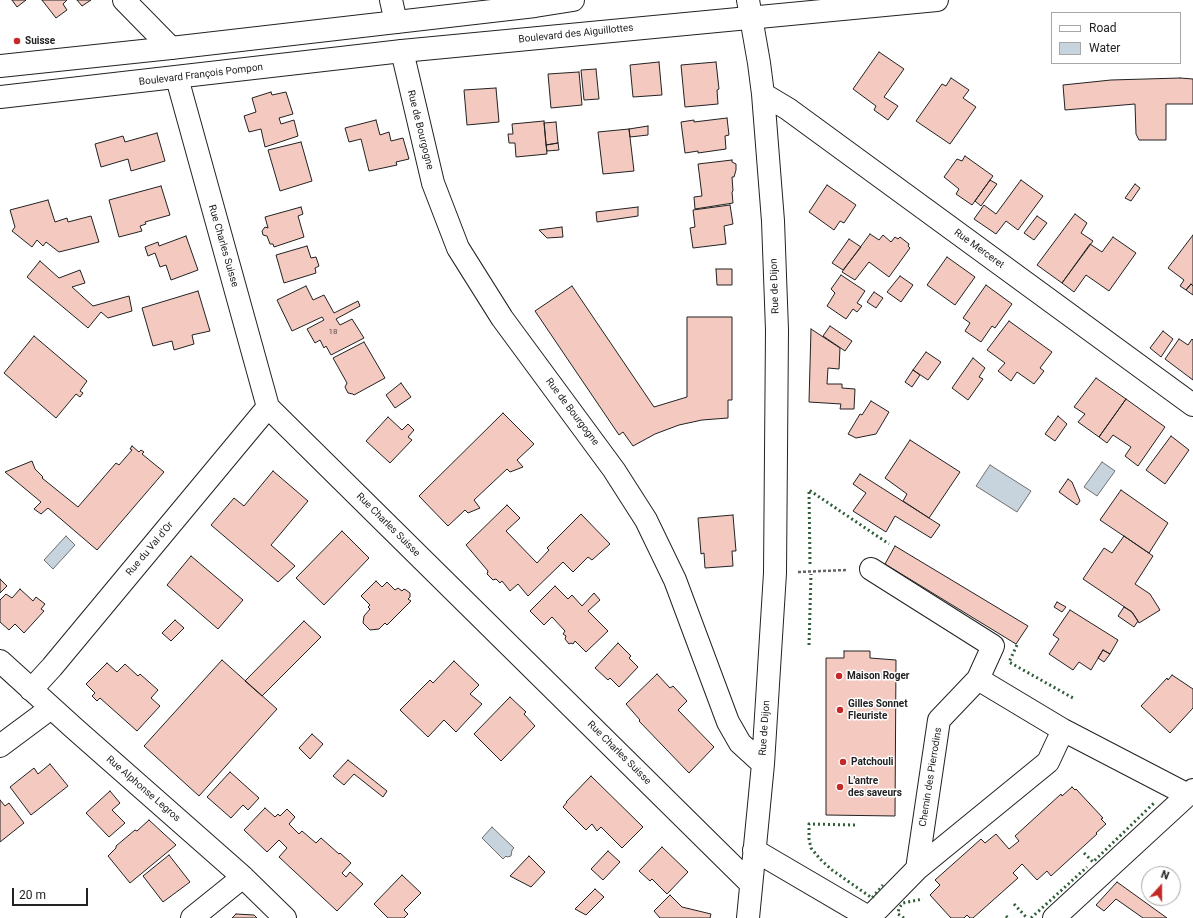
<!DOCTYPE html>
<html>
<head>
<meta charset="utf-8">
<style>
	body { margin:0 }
	#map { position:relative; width:1193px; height:918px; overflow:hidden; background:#fff; font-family:Roboto,sans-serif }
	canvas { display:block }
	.legend { position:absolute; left:1051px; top:12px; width:130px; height:52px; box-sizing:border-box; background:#fff; border:1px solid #a7a7a7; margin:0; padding:5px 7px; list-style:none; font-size:12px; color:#222 }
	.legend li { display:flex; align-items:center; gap:8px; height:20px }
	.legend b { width:20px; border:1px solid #a7a7a7 }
	.north { position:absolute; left:1141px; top:866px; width:40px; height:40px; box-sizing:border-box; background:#fff; border:1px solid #a7a7a7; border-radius:50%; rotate:21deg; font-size:11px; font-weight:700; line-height:16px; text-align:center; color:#222 }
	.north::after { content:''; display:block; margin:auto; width:14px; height:18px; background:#c62828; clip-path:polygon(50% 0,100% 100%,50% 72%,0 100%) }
	.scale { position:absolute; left:12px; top:888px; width:76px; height:18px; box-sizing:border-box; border:2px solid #222; border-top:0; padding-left:5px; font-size:12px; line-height:14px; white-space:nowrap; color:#222; -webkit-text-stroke:3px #fff; paint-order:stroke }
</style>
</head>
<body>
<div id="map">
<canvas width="1193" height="918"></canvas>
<ul class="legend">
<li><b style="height:5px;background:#fff"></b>Road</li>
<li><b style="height:11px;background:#c7d3dd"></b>Water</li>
</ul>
<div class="north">N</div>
<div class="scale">20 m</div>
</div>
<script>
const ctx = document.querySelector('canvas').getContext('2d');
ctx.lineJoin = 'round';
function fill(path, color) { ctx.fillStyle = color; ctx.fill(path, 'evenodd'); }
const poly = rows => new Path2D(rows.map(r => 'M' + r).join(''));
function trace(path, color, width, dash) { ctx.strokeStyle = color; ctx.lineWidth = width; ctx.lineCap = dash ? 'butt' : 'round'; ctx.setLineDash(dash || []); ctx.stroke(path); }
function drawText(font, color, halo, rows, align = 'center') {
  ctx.font = font + ' Roboto,sans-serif'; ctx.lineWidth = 3; ctx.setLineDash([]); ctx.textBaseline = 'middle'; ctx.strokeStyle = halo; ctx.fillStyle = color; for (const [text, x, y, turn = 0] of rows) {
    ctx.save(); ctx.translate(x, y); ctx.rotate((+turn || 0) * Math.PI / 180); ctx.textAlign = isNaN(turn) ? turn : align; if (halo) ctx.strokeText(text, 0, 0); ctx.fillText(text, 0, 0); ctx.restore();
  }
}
const water = poly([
	[1102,462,1115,471,1097,496,1084,487,1102,462],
	[990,465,1031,491,1017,512,976,486,990,465],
	[66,536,75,545,53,569,44,560,66,536],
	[492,827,514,848,512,850,511,856,507,857,506,856,503,859,482,838,492,827]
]);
fill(water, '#c7d3dd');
trace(water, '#6f6f6f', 1);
const building = poly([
	[12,0,26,0,17,7,12,0],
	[42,0,67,0,63,4,67,10,56,18,42,0],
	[77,0,91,0,82,6,77,0],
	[879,52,904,69,884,97,898,106,888,120,874,110,876,106,853,89,879,52],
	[659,62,662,95,633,97,630,65,659,62],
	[716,62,719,89,717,90,718,104,685,107,681,65,716,62],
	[596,69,599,99,584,100,581,70,596,69],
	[579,72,582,105,551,108,548,74,579,72],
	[951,78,969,90,963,98,976,107,950,144,916,121,942,84,946,86,951,78],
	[1180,78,1193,79,1193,104,1166,104,1166,140,1139,140,1136,134,1135,104,1065,110,1063,85,1111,80,1180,78],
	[496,88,499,122,467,125,464,90,496,88],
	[271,92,272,95,286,92,293,114,279,118,281,124,294,120,298,136,265,147,261,129,249,132,244,116,256,112,252,98,271,92],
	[727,118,729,135,725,136,726,149,698,153,698,151,685,153,681,122,694,120,694,122,727,118],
	[376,120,380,135,389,132,391,141,403,138,409,159,396,162,397,165,369,171,361,139,349,142,345,128,376,120],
	[544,121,547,154,516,157,515,143,509,143,508,134,513,134,512,124,544,121],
	[556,122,558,143,546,145,544,123,556,122],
	[648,126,648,135,630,137,629,129,648,126],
	[629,129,634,171,603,174,598,132,629,129],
	[157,133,165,161,131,171,128,159,101,167,95,144,123,136,125,142,157,133],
	[301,142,312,181,280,191,268,150,301,142],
	[558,143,559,150,547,151,546,145,558,143],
	[965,156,993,176,972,205,956,194,959,189,944,177,957,159,962,161,965,156],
	[732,160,732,162,736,164,736,170,734,177,732,177,733,191,732,192,733,203,695,209,694,197,702,196,698,164,732,160],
	[990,180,997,184,981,206,975,201,990,180],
	[1021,180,1043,196,1018,230,1006,221,996,234,974,219,984,205,996,214,1021,180],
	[1135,184,1140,188,1131,201,1125,198,1135,184],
	[827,185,856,205,844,223,840,221,834,230,809,212,827,185],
	[161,186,170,215,145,222,146,224,140,226,142,231,119,237,109,200,161,186],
	[48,200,55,222,67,218,68,222,91,216,99,242,59,252,46,242,43,246,37,240,32,247,12,231,15,227,10,210,48,200],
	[730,205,733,224,724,226,726,244,693,248,690,228,695,227,693,210,730,205],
	[301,207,303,214,298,216,304,237,274,247,273,244,270,244,267,236,263,235,262,231,265,227,268,228,265,217,301,207],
	[638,207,638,216,597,222,596,212,638,207],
	[1075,214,1087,223,1081,233,1093,241,1062,283,1037,265,1075,214],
	[1037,216,1047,223,1034,240,1024,233,1037,216],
	[562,227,563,237,547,238,539,230,562,227],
	[870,234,879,240,883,235,891,242,895,237,898,239,900,237,909,244,908,246,910,248,889,277,869,262,855,280,842,272,870,234],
	[1193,235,1193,286,1191,284,1186,290,1180,286,1184,280,1168,268,1193,235],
	[186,236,198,270,171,280,166,265,160,267,155,253,148,256,145,247,158,242,159,246,186,236],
	[1113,237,1136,253,1109,291,1086,275,1074,292,1062,283,1090,244,1102,252,1113,237],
	[849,239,861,247,843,270,832,263,849,239],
	[307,246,311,258,316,257,319,266,315,268,316,273,284,283,276,255,307,246],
	[947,257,975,277,955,305,927,285,947,257],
	[40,261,59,278,80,270,85,283,72,287,93,306,129,296,132,311,108,318,101,312,88,328,27,277,40,261],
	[716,269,732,269,732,285,717,285,716,269],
	[841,275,865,291,857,303,862,306,857,312,853,309,846,319,827,306,835,293,831,289,841,275],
	[900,276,913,285,901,302,887,292,900,276],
	[1191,284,1193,286,1193,295,1186,290,1191,284],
	[986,285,1012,304,995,328,992,326,981,342,965,331,970,323,963,318,986,285],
	[306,286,313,300,324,295,334,313,358,301,360,306,336,319,340,325,352,319,364,338,331,355,326,346,324,348,320,340,315,343,307,329,324,320,322,317,292,331,277,300,306,286],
	[572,286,654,407,687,397,687,317,732,317,732,400,728,400,728,418,702,420,679,425,655,434,633,446,623,432,619,435,535,311,572,286],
	[198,291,210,331,192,335,194,344,174,350,172,341,153,346,142,308,198,291],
	[874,292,883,298,876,308,867,302,874,292],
	[1009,321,1052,352,1040,368,1044,371,1034,384,1017,372,1011,381,998,371,1005,363,987,350,1009,321],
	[830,326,852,341,845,351,823,336,830,326],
	[811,329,840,348,839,369,828,368,827,384,842,384,842,388,855,389,854,409,840,409,841,404,809,402,811,329],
	[1163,331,1173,339,1161,357,1150,348,1163,331],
	[34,336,87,381,80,391,83,393,80,397,76,394,56,418,4,373,34,336],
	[1179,339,1188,345,1192,339,1193,340,1193,380,1165,359,1179,339],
	[364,342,385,378,354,395,353,394,348,393,345,387,347,383,333,358,364,342],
	[926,352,941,362,928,380,913,370,926,352],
	[973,358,985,368,979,377,983,379,968,400,952,388,973,358],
	[913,370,920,375,912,387,905,382,913,370],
	[1096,378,1126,399,1099,437,1078,422,1085,414,1074,407,1096,378],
	[401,383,411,397,395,408,386,395,401,383],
	[1126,399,1165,427,1138,466,1125,456,1131,447,1113,435,1107,443,1099,437,1126,399],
	[871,401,889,412,876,434,856,438,848,434,860,414,862,415,871,401],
	[503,413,534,444,517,460,523,467,510,472,507,469,474,500,480,508,468,513,465,510,448,526,419,496,503,413],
	[1058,416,1067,424,1055,441,1045,434,1058,416],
	[388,417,402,430,408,424,414,430,408,437,412,440,390,463,366,441,388,417],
	[1171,436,1189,450,1165,484,1146,470,1171,436],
	[910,440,960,472,929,518,903,501,907,494,885,478,910,440],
	[132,446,139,452,141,450,144,452,142,454,164,472,97,550,48,508,41,514,34,509,41,502,5,472,32,461,35,469,43,477,42,478,78,507,116,463,119,465,132,450,130,449,132,446],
	[273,471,308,501,271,545,295,566,278,582,211,525,234,498,244,506,273,471],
	[860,474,940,525,931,538,895,516,886,532,853,511,866,493,853,484,860,474],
	[1068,479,1072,482,1080,501,1077,505,1059,492,1068,479],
	[1121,490,1168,523,1149,553,1100,520,1121,490],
	[507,505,520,518,506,531,537,563,549,550,547,548,581,514,610,544,592,560,588,557,573,572,563,562,528,596,518,584,510,591,502,581,500,583,496,579,493,580,487,574,488,571,466,545,507,505],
	[733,515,736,551,732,551,733,566,705,568,704,553,701,554,698,518,733,515],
	[342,531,369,558,324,605,296,578,342,531],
	[1124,536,1153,556,1135,584,1150,594,1160,610,1139,623,1132,612,1083,579,1104,548,1112,553,1124,536],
	[895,546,1028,626,1016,644,885,564,895,546],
	[191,556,243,600,218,629,167,585,191,556],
	[0,579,7,586,0,593,0,579],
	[376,581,382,587,387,582,395,590,398,588,402,591,404,589,406,590,410,593,410,597,408,599,411,601,387,625,385,623,379,629,370,630,363,623,364,616,370,609,368,607,370,605,361,596,376,581],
	[555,586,568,599,572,595,582,606,594,593,600,600,588,611,608,631,586,652,575,641,573,644,571,643,569,644,565,639,566,636,563,634,565,631,552,617,544,625,530,611,555,586],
	[20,589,33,601,36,597,45,604,41,609,44,611,24,633,15,624,9,630,0,622,0,600,6,594,12,598,20,589],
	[1057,602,1066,607,1062,612,1054,607,1057,602],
	[1124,607,1132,612,1138,621,1134,627,1118,616,1124,607],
	[1070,610,1118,640,1110,654,1103,650,1091,670,1079,662,1073,670,1049,654,1059,639,1053,635,1070,610],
	[175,620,184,628,171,641,162,633,175,620],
	[304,621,321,637,262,696,245,681,304,621],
	[618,643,631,656,629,658,638,667,619,687,610,678,608,680,595,668,618,643],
	[1103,650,1110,654,1104,662,1098,658,1103,650],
	[844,651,870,651,870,658,896,660,895,816,826,815,826,658,844,658,844,651],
	[222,660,277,709,199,796,144,746,222,660],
	[454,661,479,685,470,694,482,704,456,732,444,720,428,737,400,710,430,680,433,683,454,661],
	[107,663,117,672,125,664,138,676,140,674,158,690,151,698,160,706,137,731,100,698,97,701,92,696,95,693,86,684,107,663],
	[657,674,670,688,673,686,687,701,678,710,714,747,689,773,639,721,640,720,626,704,657,674],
	[1172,675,1193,689,1193,708,1170,733,1141,706,1167,678,1168,680,1172,675],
	[510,697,526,712,524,714,535,726,501,761,474,734,510,697],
	[312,734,323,744,310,759,299,748,312,734],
	[348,760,387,791,383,797,354,774,344,785,333,776,348,760],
	[50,764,68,786,31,815,10,787,34,768,38,774,50,764],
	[230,772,259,798,248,810,243,805,231,818,207,797,230,772],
	[591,776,643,827,622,848,601,827,597,831,592,824,586,830,563,807,567,802,566,802,591,776],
	[1072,787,1075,790,1076,789,1103,818,1101,819,1106,824,1096,833,1097,834,1051,876,1047,871,1037,880,1022,864,1013,873,1018,878,973,918,970,918,967,915,964,918,951,918,930,895,940,885,935,880,981,839,985,843,996,834,1009,849,1019,841,1015,836,1061,794,1062,796,1072,787],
	[110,791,120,803,112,810,125,823,109,837,86,813,110,791],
	[0,800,5,806,9,803,24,823,0,842,0,800],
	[265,808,275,817,278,814,280,816,287,809,295,817,289,824,299,834,302,831,316,843,321,838,339,854,340,853,351,863,342,873,346,877,350,872,363,884,337,911,279,857,287,848,279,840,267,852,244,830,265,808],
	[149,820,176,845,130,883,108,856,116,848,116,846,135,830,137,831,149,820],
	[662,847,688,872,667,894,652,879,650,881,639,871,662,847],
	[608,851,620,862,603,880,591,869,608,851],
	[169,855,190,882,163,902,143,876,169,855],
	[529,856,545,872,531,887,510,876,529,856],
	[402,875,421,893,404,910,408,914,404,918,388,918,374,904,402,875],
	[1117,882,1167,918,1143,918,1116,899,1104,911,1096,905,1117,882],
	[595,889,604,897,586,915,575,909,595,889],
	[670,895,682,907,711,914,710,918,660,918,654,911,670,895],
	[236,914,254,915,257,918,232,918,236,914]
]);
fill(building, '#f3c9c0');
trace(building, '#222', 1);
const minor = poly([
	[124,0,171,48],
	[391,0,396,22],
	[402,51,433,183,458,248,502,318,614,470,646,520,675,580,728,722,740,743,763,764],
	[177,78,268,407,751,884],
	[763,94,788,109,1193,405],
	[0,661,75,729,243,877,285,918],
	[978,679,1063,730,1188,795],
	[31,690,52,667,268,407],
	[0,746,51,708],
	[754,850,870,918],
	[917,869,1048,762,1063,730],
	[192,918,243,877],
	[748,918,763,764,775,573,777,330,773,221,763,94,759,63,748,0],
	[869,918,917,869,939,720,978,679,993,646,871,569],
	[1054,918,1193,790]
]);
const major = poly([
	[0,66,171,48,535,6,573,0],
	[0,97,402,51,937,0]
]);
trace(minor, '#222', 24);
trace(major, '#222', 24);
trace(poly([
	[798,572,847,570]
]), '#646464', 2.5, [3, 2]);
trace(minor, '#fff', 22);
trace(major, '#fff', 22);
trace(poly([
	[810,564,809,490,889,544],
	[809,645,811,574],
	[1017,645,1009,662,1073,698],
	[855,825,809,824,809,839,811,848,820,859,832,870,872,898,883,885],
	[1084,853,1093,862,1154,803],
	[1014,904,1027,918],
	[1006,916,1008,918],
	[904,918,898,914,899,908,903,903,923,899],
	[1031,918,1087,867]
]), '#2f5e38', 3, [2, 3]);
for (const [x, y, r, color] of [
	[17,41,4,"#c62828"],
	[839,676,4,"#c62828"],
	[840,710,4,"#c62828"],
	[843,762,4,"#c62828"],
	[840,787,4,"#c62828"]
]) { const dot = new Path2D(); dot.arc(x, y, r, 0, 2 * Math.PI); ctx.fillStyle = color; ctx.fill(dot); trace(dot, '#fff', 1.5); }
drawText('8px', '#564c4a', null, [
	["18",333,332]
]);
drawText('10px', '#222', '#fff', [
	["Boulevard des Aiguillottes",576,34,-6],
	["Boulevard François Pompon",201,75,-7],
	["Rue de Bourgogne",420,130,76],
	["Rue Charles Suisse",223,246,74],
	["Rue Merceret",979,249,36],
	["Rue de Dijon",775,286,-92],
	["Rue de Bourgogne",572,412,53],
	["Rue Charles Suisse",388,525,45],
	["Rue du Val d'Or",150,549,-50],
	["Rue de Dijon",765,728,-86],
	["Rue Charles Suisse",619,753,45],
	["Chemin des Pierrodins",931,777,-81],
	["Rue Alphonse Legros",143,789,41]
]);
drawText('bold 10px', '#222', '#fff', [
	["Suisse",25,41],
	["Maison Roger",847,676],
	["Gilles Sonnet",848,704],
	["Fleuriste",848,716],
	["Patchouli",851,762],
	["L'antre",848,781],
	["des saveurs",848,793]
], 'left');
</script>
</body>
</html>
